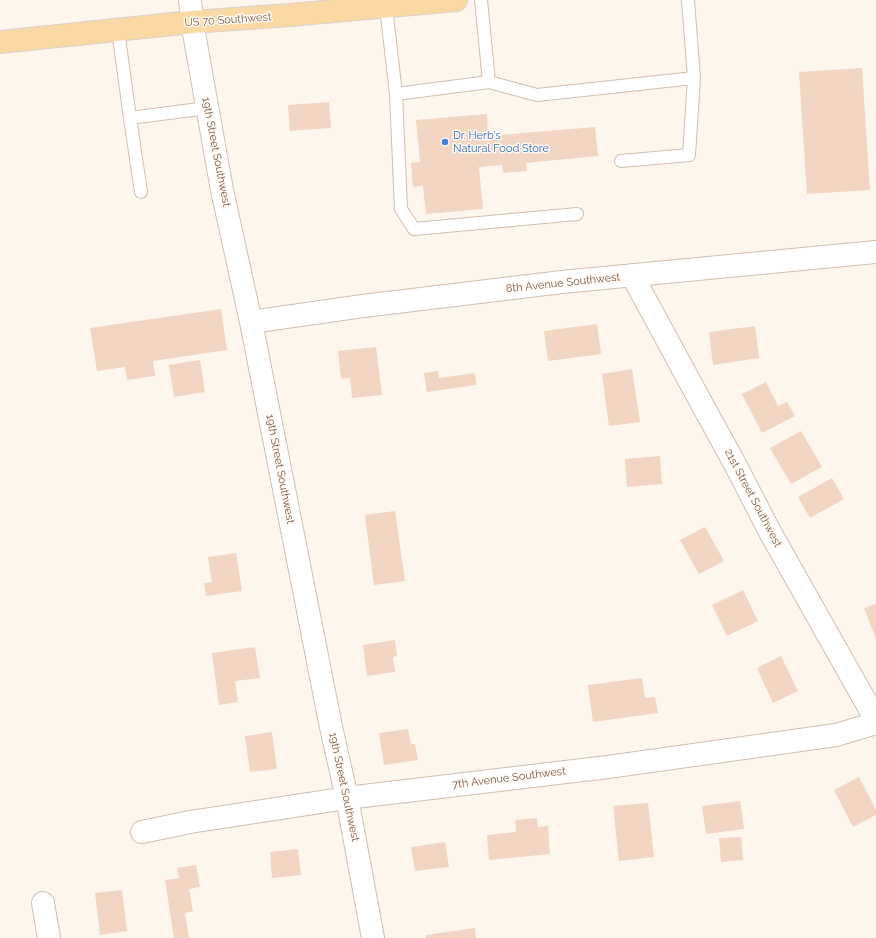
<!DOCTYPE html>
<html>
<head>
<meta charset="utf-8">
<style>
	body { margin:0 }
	canvas { display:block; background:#fdf6ec }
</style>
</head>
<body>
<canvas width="876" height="938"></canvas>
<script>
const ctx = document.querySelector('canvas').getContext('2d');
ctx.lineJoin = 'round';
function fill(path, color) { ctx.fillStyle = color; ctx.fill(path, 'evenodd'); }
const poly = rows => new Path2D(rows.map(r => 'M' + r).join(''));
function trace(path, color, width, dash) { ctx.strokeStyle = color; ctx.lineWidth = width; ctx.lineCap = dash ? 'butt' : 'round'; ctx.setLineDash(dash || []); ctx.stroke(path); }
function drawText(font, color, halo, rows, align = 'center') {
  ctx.font = font + ' Raleway,sans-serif'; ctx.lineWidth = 3; ctx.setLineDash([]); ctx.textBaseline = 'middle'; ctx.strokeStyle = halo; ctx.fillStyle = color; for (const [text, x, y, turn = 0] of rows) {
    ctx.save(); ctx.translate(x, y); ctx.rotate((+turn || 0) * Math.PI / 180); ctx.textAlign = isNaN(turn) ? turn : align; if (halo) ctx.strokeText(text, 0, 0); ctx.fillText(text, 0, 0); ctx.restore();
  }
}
fill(poly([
	[862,68,870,190,807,194,799,72],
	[329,102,331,128,290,131,288,105],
	[487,114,488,136,595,127,598,156,526,163,527,171,503,173,502,165,479,167,483,209,426,214,423,186,413,187,411,163,420,162,416,120],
	[221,309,227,350,153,361,155,376,127,380,125,367,97,371,90,328],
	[597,324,601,354,548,361,544,331],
	[755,326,759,358,713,365,709,332],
	[376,347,382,395,352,398,350,378,341,379,338,351],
	[200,360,205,392,174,397,169,365],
	[632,369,640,422,609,426,602,374],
	[438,371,439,378,475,373,476,385,427,392,424,373],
	[766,382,778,406,787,402,795,416,762,433,742,394],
	[801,431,822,467,791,484,770,448],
	[660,456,662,484,627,487,625,459],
	[832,478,844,499,810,518,798,497],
	[395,511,405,581,374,585,365,515],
	[705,527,724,561,699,574,680,540],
	[236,553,242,591,206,596,204,583,212,582,208,557],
	[743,590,758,621,727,636,712,605],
	[876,604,876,639,864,608],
	[395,640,397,656,393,657,395,672,367,676,363,645],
	[255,647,260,678,235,681,238,702,219,705,212,653],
	[781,656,798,691,773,703,757,668],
	[642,678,645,698,655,697,658,713,593,722,588,685],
	[408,729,411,744,415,744,418,760,384,765,379,733],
	[272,732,277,769,250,772,245,736],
	[859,777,876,810,876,815,853,827,834,790],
	[740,801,744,829,706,834,702,806],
	[648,803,654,857,619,861,613,806],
	[537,818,538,827,548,826,550,854,489,860,487,835,516,832,515,820],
	[741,837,743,860,721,862,719,838],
	[445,842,449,867,415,871,411,847],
	[298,849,301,875,272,878,270,852],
	[196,865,200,887,189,889,193,911,185,913,189,938,174,938,165,880,179,878,177,868],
	[122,890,127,931,100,935,95,893],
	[475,928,476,938,426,938,426,935]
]), '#f3d5c3');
const lane = poly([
	[481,0,489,82,537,95,694,78,688,0],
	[386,7,396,94,489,82],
	[118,30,130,118,207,108],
	[396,94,401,209,414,229,577,214],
	[130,118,141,192],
	[621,161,689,155,694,78]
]);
const street = poly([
	[192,22,222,190,251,322,331,727,347,798,373,938],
	[632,275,697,395,736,466,770,532,876,720],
	[251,322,363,306,562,282,876,252],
	[142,832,190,822,347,798,608,767,836,735,876,723],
	[43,903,49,938]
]);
const secondary = poly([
	[190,0,192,22]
]);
const primary = poly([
	[0,42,192,22,290,15,456,0]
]);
trace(lane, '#d1beb0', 14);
trace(street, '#d1beb0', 24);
trace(secondary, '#d6c0b0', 24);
trace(primary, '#dad1cd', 24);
trace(lane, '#fff', 12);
trace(street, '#fff', 22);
trace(secondary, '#fff', 22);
trace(primary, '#fbd9a5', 22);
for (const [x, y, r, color] of [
	[445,142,4,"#3f7fe0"]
]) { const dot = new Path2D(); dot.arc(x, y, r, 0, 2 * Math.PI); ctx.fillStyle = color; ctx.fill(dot); trace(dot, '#fffaf3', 1.5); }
drawText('11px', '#7a5c4d', '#fffaf3', [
	["US 70 Southwest",228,20,-4],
	["19th Street Southwest",216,152,79],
	["8th Avenue Southwest",563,283,-6],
	["19th Street Southwest",280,469,79],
	["21st Street Southwest",753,498,62],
	["7th Avenue Southwest",509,778,-7],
	["19th Street Southwest",344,787,78]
]);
drawText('11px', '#366cbe', '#fffaf3', [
	["Dr. Herb's",453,136],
	["Natural Food Store",453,149]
], 'left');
</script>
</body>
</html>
